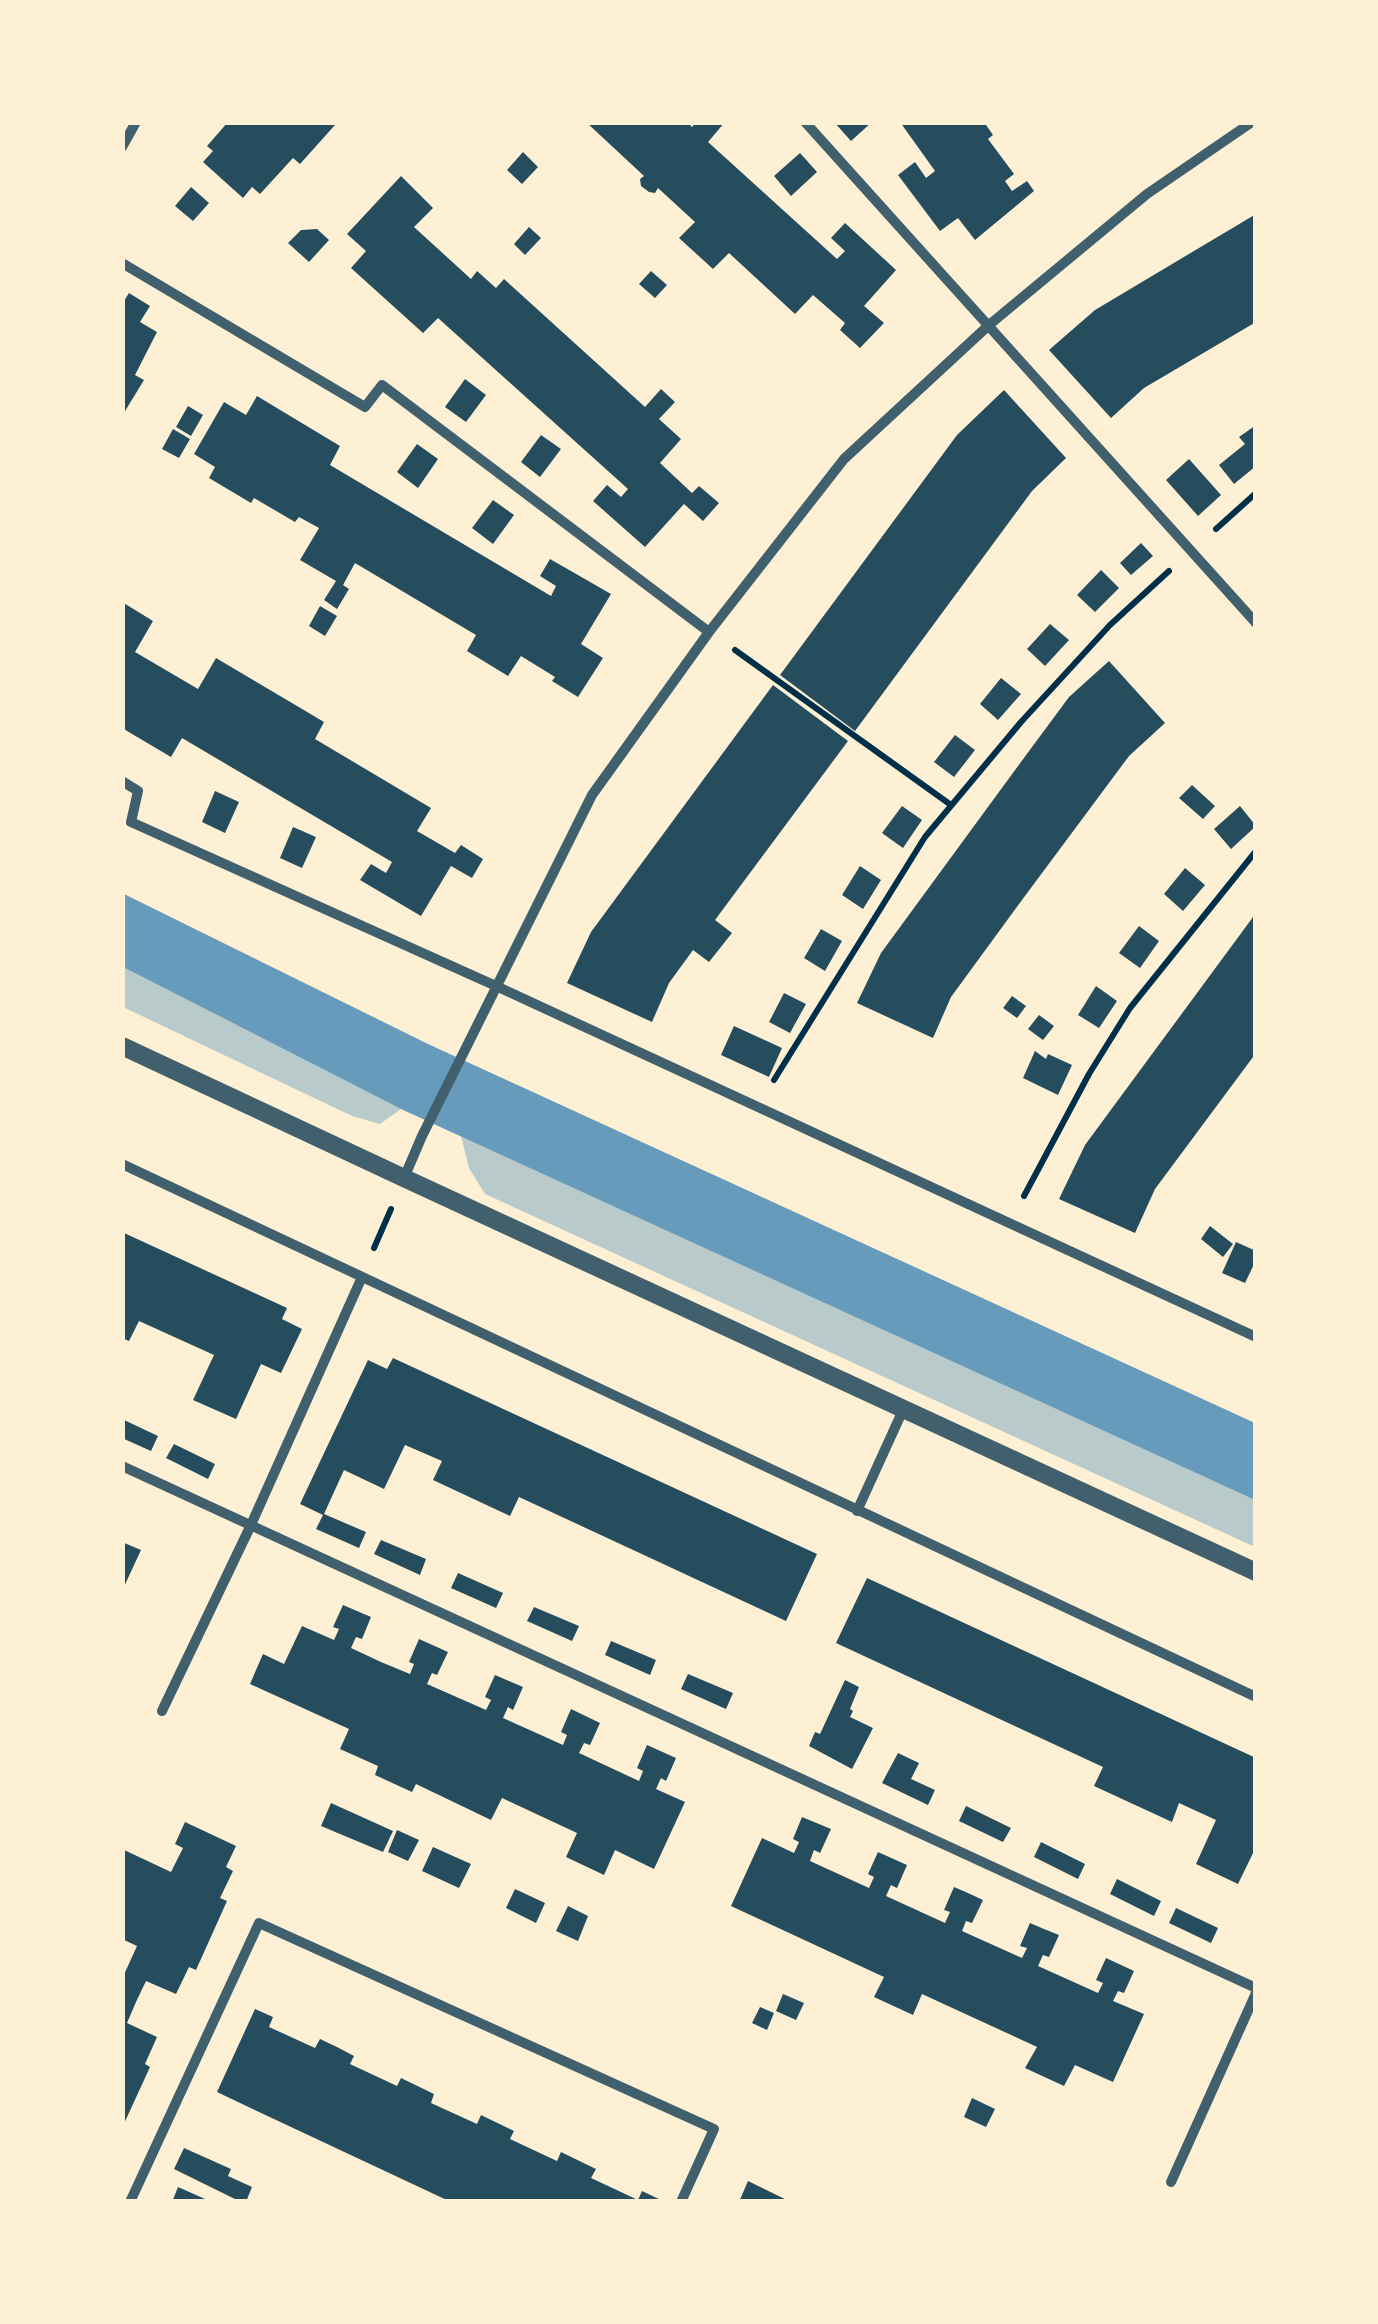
<!DOCTYPE html>
<html>
<head>
<meta charset="utf-8">
<style>
	body { margin:0 }
	#map { position:relative; width:1378px; height:2324px; overflow:hidden; background:#fdf0d5; font-family:"IBM Plex Sans",sans-serif }
	canvas { display:block }
	.frame { position:absolute; inset:0; border:125px solid #fdf0d5; pointer-events:none }
</style>
</head>
<body>
<div id="map">
<canvas width="1378" height="2324"></canvas>
<div class="frame"></div>
</div>
<script>
const ctx = document.querySelector('canvas').getContext('2d');
ctx.lineJoin = 'round';
function fill(path, color) { ctx.fillStyle = color; ctx.fill(path, 'evenodd'); }
const poly = rows => new Path2D(rows.map(r => 'M' + r).join(''));
function trace(path, color, width, dash) { ctx.strokeStyle = color; ctx.lineWidth = width; ctx.lineCap = dash ? 'butt' : 'round'; ctx.setLineDash(dash || []); ctx.stroke(path); }
fill(poly([
	[123,967,401,1109,380,1124,352,1116,123,1007],
	[461,1136,1255,1500,1255,1547,485,1194,469,1168]
]), '#b9caca');
fill(poly([
	[122,893,428,1044,1255,1423,1255,1500,401,1109,123,967]
]), '#669bbc');
fill(poly([
	[228,122,333,122,335,125,300,164,293,158,260,194,252,187,243,198,203,162,213,151,207,146],
	[586,122,687,122,692,127,696,122,725,122,708,142,837,259,845,251,831,238,845,223,896,270,864,306,884,323,860,348,840,330,845,323,813,295,795,314,729,253,713,269,679,238,695,222,658,188,655,193,649,192,641,186,640,179,644,176],
	[834,122,872,122,851,141],
	[900,122,984,122,993,135,988,139,1014,174,1005,181,1012,191,1027,181,1034,191,975,240,958,218,940,231,898,175,915,162,926,178,935,171],
	[523,152,538,167,522,184,507,170],
	[800,153,817,172,791,196,774,176],
	[401,176,433,208,414,227,471,279,477,271,496,288,504,279,645,407,661,389,675,402,659,419,681,439,660,463,692,493,699,486,719,503,703,521,684,504,645,547,593,501,607,485,621,497,628,489,438,318,423,333,351,268,366,251,347,234],
	[191,187,209,203,193,221,175,206],
	[1256,214,1256,322,1144,388,1111,418,1049,350,1095,310],
	[529,227,541,238,525,255,514,244],
	[317,229,329,240,309,262,288,243,301,230],
	[651,271,667,285,655,298,639,284],
	[129,293,150,306,140,322,157,332,135,375,144,380,122,416,122,304],
	[465,379,486,395,466,422,445,407],
	[1004,390,1066,458,1032,491,855,731,780,675,957,435],
	[257,396,340,446,330,465,551,596,556,586,540,576,550,559,611,594,581,644,603,658,578,697,552,681,555,677,521,656,508,676,467,651,476,635,355,563,343,585,349,589,337,609,324,600,336,581,300,560,319,528,299,517,295,522,254,498,251,503,209,478,215,467,194,454,224,402,246,415],
	[188,406,203,415,191,436,176,427],
	[1256,425,1256,453,1254,454,1256,466,1234,484,1219,465,1245,444,1239,437],
	[173,429,190,439,179,458,162,449],
	[541,435,561,449,540,477,521,462],
	[417,444,438,459,418,488,397,472],
	[1189,459,1221,495,1198,516,1166,480],
	[493,500,514,515,493,544,472,528],
	[1141,543,1153,556,1131,575,1120,563],
	[1101,570,1119,588,1095,612,1077,595],
	[122,602,153,621,135,652,198,689,216,658,324,722,315,739,431,808,417,831,455,853,461,845,483,859,472,878,451,866,421,916,360,880,371,864,386,873,392,862,182,738,171,757,122,728],
	[320,606,337,616,325,636,309,626],
	[1050,624,1069,640,1045,666,1027,649],
	[1109,661,1165,723,1129,756,1019,904,951,997,933,1038,857,1003,881,953,1018,766,1069,697],
	[1001,678,1021,694,998,720,980,704],
	[773,685,848,741,715,920,732,933,709,962,693,950,669,983,652,1022,567,983,591,932],
	[955,735,975,750,954,777,934,762],
	[1192,785,1215,806,1203,819,1179,798],
	[215,791,239,802,225,833,202,822],
	[902,806,922,820,903,848,882,833],
	[1240,806,1256,826,1231,849,1214,829],
	[293,827,316,837,302,868,280,858],
	[860,866,881,880,863,909,842,895],
	[1185,868,1205,885,1183,911,1164,894],
	[1256,913,1256,1053,1155,1189,1135,1233,1059,1199,1085,1145],
	[1139,926,1159,941,1140,968,1119,953],
	[821,929,842,941,825,971,804,958],
	[1096,986,1117,1001,1099,1028,1078,1015],
	[784,993,806,1004,790,1033,769,1022],
	[1012,996,1026,1006,1017,1018,1003,1008],
	[1039,1015,1054,1026,1043,1040,1028,1029],
	[734,1026,782,1048,769,1077,721,1055],
	[1035,1051,1046,1059,1048,1054,1072,1065,1058,1095,1023,1078],
	[1210,1226,1233,1244,1223,1257,1201,1239],
	[122,1232,287,1308,282,1319,302,1329,281,1373,261,1364,236,1419,193,1400,214,1355,139,1321,129,1341,122,1338],
	[1236,1242,1256,1251,1256,1260,1245,1283,1222,1273],
	[393,1358,817,1554,786,1621,519,1497,510,1516,433,1480,442,1461,405,1445,384,1489,344,1470,324,1514,366,1532,359,1548,316,1529,323,1515,300,1504,368,1360,387,1369],
	[122,1419,158,1436,151,1451,122,1438],
	[174,1444,215,1464,208,1479,166,1458],
	[381,1540,426,1559,420,1575,374,1554],
	[122,1542,141,1550,122,1591],
	[458,1573,503,1593,496,1608,451,1588],
	[867,1578,1256,1758,1256,1847,1238,1884,1196,1864,1216,1820,1179,1803,1172,1822,1094,1786,1103,1767,836,1643],
	[343,1605,371,1617,362,1639,356,1637,351,1648,381,1662,410,1674,414,1664,409,1662,419,1639,448,1652,437,1675,432,1673,427,1684,486,1710,491,1700,485,1697,495,1675,523,1687,513,1710,508,1707,503,1718,563,1745,567,1735,561,1732,571,1709,600,1723,590,1745,584,1743,579,1753,639,1781,643,1771,637,1768,647,1745,676,1758,666,1781,661,1778,656,1789,685,1802,654,1869,615,1850,604,1875,566,1857,577,1833,502,1798,491,1820,416,1784,412,1792,375,1775,378,1766,340,1749,349,1729,250,1684,263,1654,284,1664,302,1626,334,1640,339,1629,333,1627],
	[534,1607,579,1626,572,1641,527,1621],
	[611,1641,656,1660,650,1675,605,1655],
	[688,1674,733,1693,726,1709,681,1689],
	[845,1680,859,1687,850,1709,853,1711,850,1717,873,1728,852,1769,809,1746,815,1732,820,1734],
	[898,1753,919,1763,911,1779,935,1790,928,1805,882,1783],
	[331,1803,393,1831,383,1852,321,1826],
	[966,1806,1011,1828,1003,1842,959,1821],
	[802,1817,831,1829,820,1853,814,1850,810,1861,869,1888,874,1877,868,1874,878,1852,907,1865,897,1888,891,1885,886,1896,945,1923,950,1912,944,1910,954,1887,968,1893,983,1900,972,1923,966,1921,962,1931,1022,1958,1027,1948,1020,1946,1030,1923,1044,1929,1059,1935,1049,1957,1043,1955,1038,1966,1098,1993,1103,1983,1096,1980,1106,1958,1134,1971,1124,1993,1118,1991,1113,2001,1144,2014,1113,2082,1075,2065,1064,2086,1025,2068,1037,2047,1035,2046,922,1994,913,2015,874,1997,884,1977,731,1906,762,1838,794,1853,799,1842,793,1839],
	[185,1822,236,1846,226,1867,233,1871,220,1898,227,1901,196,1970,189,1967,176,1994,146,1981,136,2002,127,2023,157,2037,145,2064,150,2067,122,2128,122,1979,137,1946,122,1939,122,1849,171,1872,183,1848,175,1844],
	[397,1830,419,1840,408,1861,388,1852],
	[1041,1842,1085,1864,1078,1879,1034,1857],
	[433,1847,471,1864,459,1888,422,1871],
	[1117,1879,1161,1901,1154,1916,1110,1894],
	[515,1889,545,1903,536,1923,506,1908],
	[568,1906,588,1916,578,1941,556,1931],
	[1176,1908,1218,1928,1211,1943,1169,1923],
	[783,1994,804,2003,796,2020,776,2011],
	[760,2007,774,2013,767,2030,752,2023],
	[255,2009,273,2017,269,2027,315,2048,320,2039,337,2047,354,2056,350,2064,397,2086,401,2078,434,2094,431,2103,477,2124,481,2115,514,2131,510,2139,557,2161,561,2152,596,2169,591,2178,638,2200,642,2191,665,2202,451,2202,259,2112,217,2092],
	[972,2098,995,2109,986,2127,964,2117],
	[184,2148,231,2169,228,2176,252,2187,246,2202,241,2202,174,2169],
	[748,2181,791,2202,739,2202],
	[178,2187,187,2191,212,2202,172,2202]
]), '#264d5e');
trace(poly([
	[1216,529,1256,493],
	[735,650,951,805],
	[774,1080,925,837,1021,722,1110,625,1169,571],
	[1024,1196,1089,1074,1130,1008,1256,851],
	[374,1248,391,1209]
]), '#003049', 6);
trace(poly([
	[805,122,1256,623],
	[122,147,136,122],
	[122,263,365,407,382,385,709,632],
	[122,781,138,791,131,822,496,986,1256,1337],
	[122,1164,1256,1697],
	[404,1178,422,1136,592,795,709,632,844,459,989,325,1147,194,1252,122],
	[122,1466,1256,1988],
	[857,1511,903,1410],
	[162,1711,250,1527,362,1277],
	[1171,2182,1256,1993],
	[130,2202,259,1923,714,2129,681,2202]
]), '#3f606c', 10);
trace(poly([
	[122,1046,404,1178,1256,1572]
]), '#3f606c', 18);
</script>
</body>
</html>
